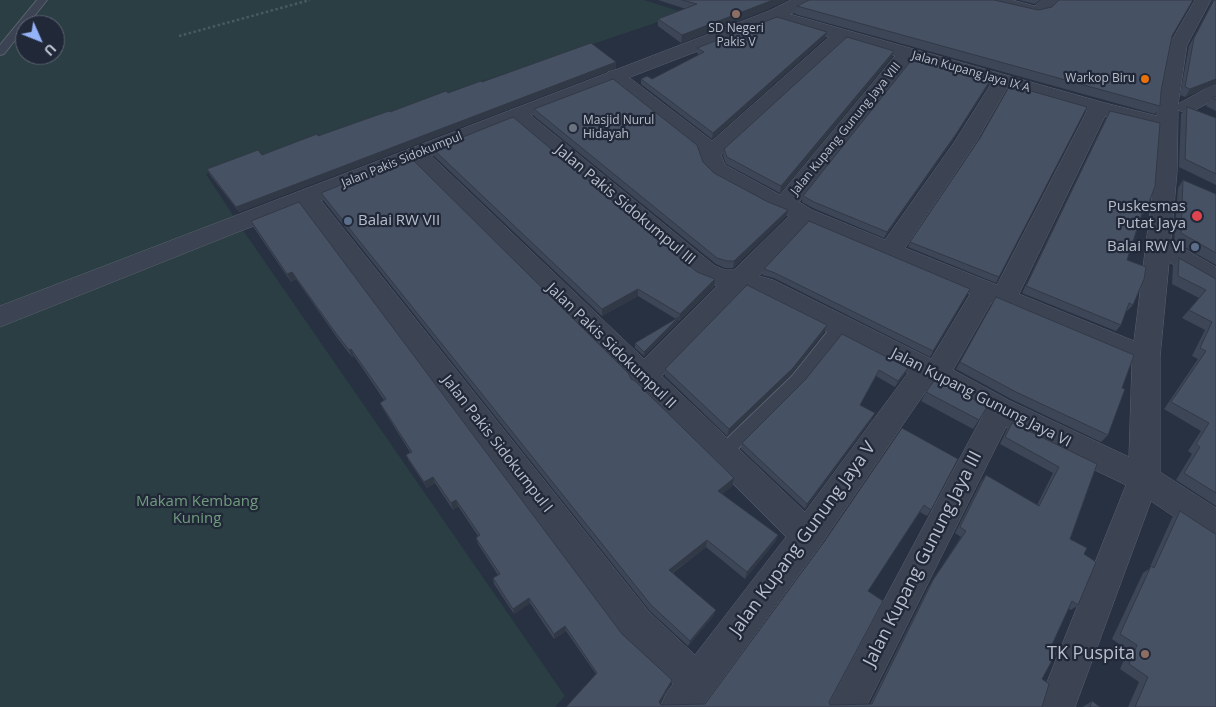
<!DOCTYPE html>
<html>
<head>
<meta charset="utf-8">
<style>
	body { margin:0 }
	#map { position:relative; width:1216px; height:707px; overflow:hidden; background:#283142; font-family:"Open Sans",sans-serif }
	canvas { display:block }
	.north { position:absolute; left:15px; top:15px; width:50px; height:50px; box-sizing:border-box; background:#212838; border:1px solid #5e6473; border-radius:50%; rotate:134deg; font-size:14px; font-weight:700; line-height:20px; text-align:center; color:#b9bfcc }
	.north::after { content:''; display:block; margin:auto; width:18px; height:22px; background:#94b2f6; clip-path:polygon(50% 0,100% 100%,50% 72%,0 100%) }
</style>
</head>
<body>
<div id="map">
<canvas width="1216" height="707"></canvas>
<div class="north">U</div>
</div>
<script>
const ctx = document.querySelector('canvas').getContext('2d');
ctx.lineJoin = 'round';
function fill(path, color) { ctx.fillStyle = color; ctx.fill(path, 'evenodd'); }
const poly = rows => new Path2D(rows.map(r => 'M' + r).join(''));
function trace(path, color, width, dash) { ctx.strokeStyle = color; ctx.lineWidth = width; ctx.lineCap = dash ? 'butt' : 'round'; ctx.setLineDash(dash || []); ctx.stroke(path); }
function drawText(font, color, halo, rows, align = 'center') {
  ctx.font = font + ' "Open Sans",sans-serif'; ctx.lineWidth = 4.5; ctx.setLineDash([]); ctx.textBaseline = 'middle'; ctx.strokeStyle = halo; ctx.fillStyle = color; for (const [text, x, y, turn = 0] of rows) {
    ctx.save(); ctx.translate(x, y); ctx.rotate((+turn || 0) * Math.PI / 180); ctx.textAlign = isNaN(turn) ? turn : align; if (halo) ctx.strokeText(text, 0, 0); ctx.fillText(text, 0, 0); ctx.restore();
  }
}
fill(poly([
	[0,0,644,0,685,13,206,174,238,223,565,696,555,707,0,707],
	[25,25,55,25,55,55,25,55]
]), '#2a3e43');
const service = poly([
	[37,0,47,0,4,54,0,55,0,45,37,0],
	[840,321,845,322,847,326,845,330,802,384,728,459,722,461,716,459,714,454,716,449,792,376,835,322,840,321]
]);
const minor = poly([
	[983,0,1012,0,1035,6,1042,0,1060,0,1048,13,1035,16,985,4,983,0],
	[1195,0,1211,0,1187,45,1178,104,1209,87,1216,85,1216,99,1193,111,1186,113,1178,110,1177,171,1171,241,1216,267,1216,287,1207,284,1169,262,1160,357,1160,472,1216,508,1216,541,1204,537,1151,501,1075,707,1037,707,1126,485,1006,427,866,707,827,707,983,415,930,385,819,547,702,707,660,707,666,694,673,684,623,638,296,198,299,193,307,191,315,193,649,612,695,655,786,537,636,387,632,386,629,380,408,159,405,154,408,149,416,147,424,149,644,359,717,286,697,278,510,118,507,114,510,110,517,108,524,110,715,266,725,270,734,270,789,216,778,210,767,207,714,179,704,168,698,151,608,80,605,76,608,72,615,70,622,72,712,141,829,37,769,19,766,15,769,11,775,10,1105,103,1157,116,1158,99,1169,45,1195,0],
	[845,41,895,56,780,195,725,165,721,155,845,41],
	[911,61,991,84,955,141,885,240,812,210,799,202,911,61],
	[1007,88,1087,111,997,285,905,248,976,142,1007,88],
	[1105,116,1157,128,1155,171,1134,341,1019,294,1105,116],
	[807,225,970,294,931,359,773,280,759,276,807,225],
	[745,290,908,373,805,512,662,376,745,290],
	[991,303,1132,363,1129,457,1010,401,953,370,991,303]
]);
const tertiary = poly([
	[791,0,812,0,810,4,781,19,524,118,315,203,238,232,0,327,0,306,769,11,791,0]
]);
trace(service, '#5a616f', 2);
trace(minor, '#5a616f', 1);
trace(tertiary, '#5a616f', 1);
trace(poly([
	[179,36,310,0]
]), '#485b60', 2.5, [2.5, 2.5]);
fill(service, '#3c4352');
fill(minor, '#3c4352');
fill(tertiary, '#3c4352');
fill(poly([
	[658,0,787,0,768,9,681,43,658,26,658,19,686,9],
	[1019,0,1040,0,1035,4],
	[1212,0,1216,0,1216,84,1185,97,1180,95,1189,46,1213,1],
	[797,6,1038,10,1172,36,1161,91,1160,106,1155,114,795,14],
	[827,32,825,38,712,139,641,84,641,79,652,79,699,55,697,53,697,48],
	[894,51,892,57,780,193,726,164,723,156,724,149],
	[616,62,616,68,239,212,210,175,207,169,262,155,448,93,482,82],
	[991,79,988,85,953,140,884,238,813,208,802,202,803,196],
	[1216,96,1216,111,1206,106,1212,98],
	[1187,107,1216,118,1216,185,1179,167,1181,114],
	[534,109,703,162,714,173,786,216,733,268,725,268,716,264,534,116],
	[1110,111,1147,208,1142,215,1127,260,1133,305,1127,311,1126,311,1121,325,1116,331,1022,293,1106,118],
	[433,149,697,272,715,279,714,287,679,321,678,320,678,322,644,356,635,348,635,343,676,319,638,296,602,316,434,156],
	[1183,180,1216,194,1216,265,1174,241,1178,188],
	[321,193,734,478,732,486,722,494,778,535,775,542,745,579,706,547,673,573,714,615,688,646,650,611,324,201],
	[251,221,622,634,671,684,660,703,661,705,705,704,824,542,902,428,931,510,927,516,920,512,868,591,829,702,830,705,870,704,929,586,961,537,955,533,981,482,986,475,1037,505,1053,473,1000,444,1007,429,1012,423,1097,464,1070,539,1084,554,1078,605,1071,610,1068,608,1050,649,1042,679,1042,707,566,707,596,674,566,631,554,639,530,603,514,614,494,584,493,578,498,575,478,544,476,538,478,536,458,506,453,510,435,483,427,488,409,461,406,455,410,452,383,409,380,403,384,400,354,356,352,357,338,339,296,279,291,282,254,228],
	[910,242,999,277,996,283,908,247],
	[1179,258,1216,279,1216,506,1176,480,1192,454,1188,451,1201,431,1164,409,1198,359,1192,356,1205,330,1182,318,1199,298,1172,284,1173,266],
	[764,269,967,295,930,357,774,278,762,275],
	[996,297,1122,388,1108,435,1101,442,1011,399,956,369],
	[827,325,824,332,791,375,727,436,665,376,665,369],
	[842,334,905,374,895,387,876,376,860,405,872,419,805,509,741,449,742,443,805,380],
	[926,392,979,420,973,429,921,401],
	[1180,511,1212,532,1216,707,1128,707,1139,682,1120,669,1128,650,1112,639,1143,573,1149,569,1172,518],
	[1092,701,1100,707,1083,707,1084,706]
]), '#3d4656');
fill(poly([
	[773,0,787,0,768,9,681,43,682,35],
	[827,32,825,38,712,139,713,133],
	[894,51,892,57,780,193,781,186],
	[616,62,616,68,239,212,236,207],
	[991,79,988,85,953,140,884,238,887,232],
	[1216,79,1216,84,1185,97,1190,89],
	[788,210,786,216,733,268,734,261],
	[292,272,296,279,291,282,287,274],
	[715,279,714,287,679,321,680,314],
	[638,289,638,296,602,316,602,309],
	[679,317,678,322,644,356,644,352],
	[827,325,824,332,791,375,727,436,729,429],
	[351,349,354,356,352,357,349,350],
	[908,368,905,374,895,387,898,381],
	[875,413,872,419,805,509,807,504],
	[433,477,435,483,427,488,424,482],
	[734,478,732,486,716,498,718,491],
	[456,500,458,506,453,510,451,503],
	[778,535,775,542,745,579,747,572],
	[707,540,706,547,668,576,669,570],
	[529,598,530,603,514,614,513,609],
	[716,610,714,615,688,646,690,641],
	[565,626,566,631,554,639,554,634],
	[672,680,671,684,658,706,659,702]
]), '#323946');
const building = poly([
	[682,0,773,0,682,35,658,19,697,4,682,0],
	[809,0,994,0,1038,10,1052,7,1059,0,1193,0,1172,36,1161,91,1160,106,797,6,809,0],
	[1214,0,1216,0,1216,79,1190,89,1185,87,1194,38,1214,0],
	[777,17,827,32,713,133,641,79,647,76,652,79,704,52,697,48,777,17],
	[847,37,894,51,781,186,727,157,724,149,847,37],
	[591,43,616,62,236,207,207,169,258,150,262,155,317,134,318,136,389,111,390,112,446,91,448,93,481,81,482,82,591,43],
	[914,57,991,79,956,134,887,232,814,202,803,196,914,57],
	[613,79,697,145,703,162,714,173,768,202,788,210,734,261,727,261,717,258,534,109,613,79],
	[1010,85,1087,107,999,277,910,242,980,138,1010,85],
	[1216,96,1216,100,1212,98,1216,96],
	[1187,107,1216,118,1216,174,1185,159,1187,107],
	[1110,111,1160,123,1155,186,1147,208,1144,207,1127,260,1146,267,1144,279,1133,305,1129,303,1121,325,1026,286,1110,111],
	[513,117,697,272,715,279,680,314,638,289,602,309,433,149,513,117],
	[410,157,628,373,631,379,635,381,734,478,718,491,778,535,747,572,707,540,669,570,716,610,690,641,651,605,321,193,410,157],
	[1183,180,1216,194,1216,253,1181,233,1183,180],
	[299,202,622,634,672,680,659,702,661,705,705,704,824,542,902,428,958,459,931,510,924,505,868,591,883,601,829,702,830,705,872,704,933,580,966,531,960,527,986,475,1039,506,1059,467,1005,437,1012,423,1097,464,1070,539,1087,548,1084,554,1096,562,1078,605,1072,601,1050,649,1056,653,1042,679,1049,684,1042,707,566,707,597,673,565,626,554,634,529,598,513,609,493,578,500,574,476,538,480,535,456,500,451,503,433,477,424,482,406,455,412,452,380,403,386,399,351,349,349,350,335,332,292,272,287,274,251,221,299,202],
	[809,221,970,289,933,351,775,273,764,269,809,221],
	[1179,258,1216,279,1216,493,1184,473,1200,447,1196,444,1209,423,1171,402,1206,351,1200,348,1212,322,1189,310,1206,290,1178,276,1179,258],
	[747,285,827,325,793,368,729,429,665,369,747,285],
	[996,297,1134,355,1122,388,1125,389,1108,435,1016,392,960,362,996,297],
	[679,317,644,352,635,343,679,317],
	[842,334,908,368,898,381,879,370,860,405,875,413,807,504,742,443,805,380,842,334],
	[936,378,987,407,979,420,926,392,936,378],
	[1180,511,1212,532,1216,534,1216,707,1135,707,1148,677,1129,664,1137,645,1120,634,1151,566,1154,568,1180,511],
	[1092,701,1100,707,1090,707,1092,701]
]);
fill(building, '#475164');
trace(building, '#323946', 1);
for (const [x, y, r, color] of [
	[736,14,5,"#8d6e63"],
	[1145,79,5,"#e8710a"],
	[573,128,5,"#6b7280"],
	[1197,216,6,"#e0444e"],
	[348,221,5,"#5c6f8a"],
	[1195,247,5,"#5c6f8a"],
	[1145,654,5,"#8d6e63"]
]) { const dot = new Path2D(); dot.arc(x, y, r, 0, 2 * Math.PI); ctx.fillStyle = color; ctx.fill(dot); trace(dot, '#212838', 2); }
drawText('12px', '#b9bfcc', '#212838', [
	["SD Negeri",736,29],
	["Pakis V",736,43],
	["Warkop Biru",1135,79,"right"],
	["Masjid Nurul",583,121,"left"],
	["Hidayah",583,135,"left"]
]);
drawText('12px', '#b9bfcc', '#212838', [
	["Jalan Kupang Jaya IX A",971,72,16],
	["Jalan Kupang Gunung Jaya VIII",846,129,-51],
	["Jalan Pakis Sidokumpul",402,160,-22]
]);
drawText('15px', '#b9bfcc', '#212838', [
	["Jalan Pakis Sidokumpul III",625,205,40],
	["Jalan Pakis Sidokumpul II",611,346,44],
	["Jalan Kupang Gunung Jaya VI",981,398,27],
	["Jalan Pakis Sidokumpul I",497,444,52]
]);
drawText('15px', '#b9bfcc', '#212838', [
	["Puskesmas",1186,207],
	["Putat Jaya",1186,224],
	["Balai RW VII",358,221,"left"],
	["Balai RW VI",1185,247]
], 'right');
drawText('15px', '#719c7e', '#212838', [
	["Makam Kembang",197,502],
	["Kuning",197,519]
]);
drawText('18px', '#b9bfcc', '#212838', [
	["Jalan Kupang Gunung Jaya V",803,539,-54],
	["Jalan Kupang Gunung Jaya III",923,559,-63]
]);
drawText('18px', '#b9bfcc', '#212838', [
	["TK Puspita",1135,654]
], 'right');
</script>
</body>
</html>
